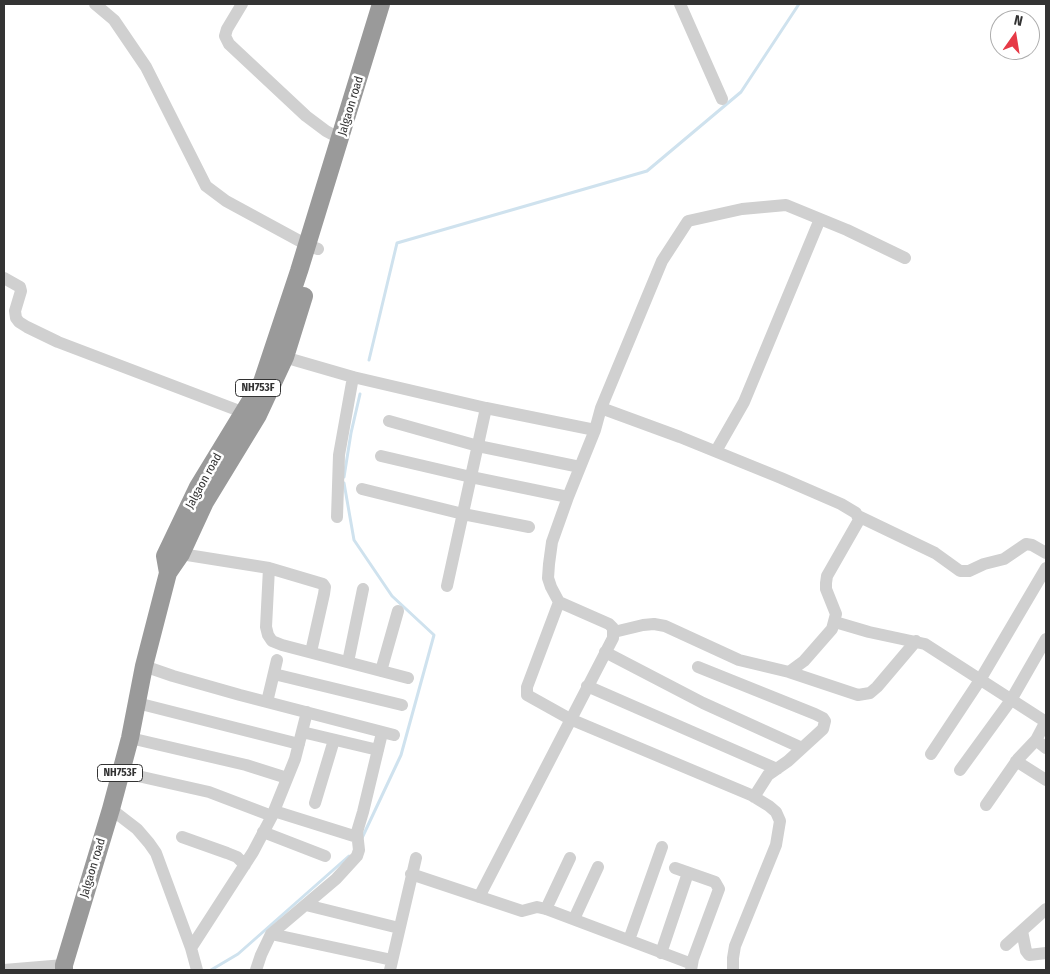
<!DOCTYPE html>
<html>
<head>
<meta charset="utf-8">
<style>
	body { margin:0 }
	#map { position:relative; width:1050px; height:974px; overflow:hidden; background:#fff; font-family:"Fira Sans Condensed",sans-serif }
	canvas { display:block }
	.frame { position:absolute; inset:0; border:5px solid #333; pointer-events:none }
	.north { position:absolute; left:990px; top:10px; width:50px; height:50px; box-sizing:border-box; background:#fff; border:1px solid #adadad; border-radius:50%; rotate:13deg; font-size:14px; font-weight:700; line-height:20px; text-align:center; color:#333 }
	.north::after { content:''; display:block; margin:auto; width:18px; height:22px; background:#e63946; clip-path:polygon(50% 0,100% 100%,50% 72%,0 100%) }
</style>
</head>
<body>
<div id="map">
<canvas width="1050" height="974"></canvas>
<div class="frame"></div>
<div class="north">N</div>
</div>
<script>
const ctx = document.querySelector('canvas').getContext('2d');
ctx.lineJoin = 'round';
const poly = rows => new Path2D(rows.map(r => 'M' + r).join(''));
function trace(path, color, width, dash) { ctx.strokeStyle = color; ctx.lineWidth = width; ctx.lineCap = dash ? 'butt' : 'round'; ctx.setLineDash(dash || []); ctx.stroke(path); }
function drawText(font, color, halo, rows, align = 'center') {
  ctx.font = font + ' "Fira Sans Condensed",sans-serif'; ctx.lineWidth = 5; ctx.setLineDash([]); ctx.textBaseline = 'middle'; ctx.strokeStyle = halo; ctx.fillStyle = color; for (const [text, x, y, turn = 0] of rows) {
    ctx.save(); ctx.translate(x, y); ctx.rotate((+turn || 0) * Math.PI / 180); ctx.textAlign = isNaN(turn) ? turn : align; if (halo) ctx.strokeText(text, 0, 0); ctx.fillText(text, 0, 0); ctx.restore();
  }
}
trace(poly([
	[369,360,397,243,647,171,741,92,799,4],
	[344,477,351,433,360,394],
	[344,483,354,540,392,596,434,635,401,755,362,838],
	[211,970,238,954,349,856]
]), '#cfe2ee', 3);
trace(poly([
	[95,4,114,20,146,67,206,186,226,201,307,245,318,249],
	[242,4,227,29,225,36,229,44,306,116,326,131,341,139],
	[680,4,722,99],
	[4,278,20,287,21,291,15,311,16,318,19,322,27,327,58,342,250,415],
	[277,355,353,377,486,408,447,586],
	[486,408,595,430,601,408,662,261,688,221,742,209,786,205,847,230,905,258],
	[601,408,680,437,781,478,841,504,856,513,859,520,827,576,826,583,826,589,836,614,832,629,804,661,789,672],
	[389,421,478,446,580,467],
	[716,451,744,402,820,219],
	[381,456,471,477,568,497],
	[362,489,463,514,529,527],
	[858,516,935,553,960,571,969,571,984,564,1004,559,1026,544,1032,545,1046,553],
	[337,517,339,455,353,377],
	[181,554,269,568,323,584,325,587,324,594,311,652],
	[269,568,266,627,268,635,272,641,282,645,408,678],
	[559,602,527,687,527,695,570,719,751,795,769,806,776,812,780,821,776,845,735,946,733,958,733,970],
	[835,622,869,632,925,644,1046,722],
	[614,632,643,625,654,624,665,626,739,660,789,672,858,695,870,693,877,687,916,641],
	[605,652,703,703,802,748],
	[348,662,363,589],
	[144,666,173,676,240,695,394,735],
	[698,667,815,714,823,718,825,721,823,729,788,761,768,775,754,797],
	[381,671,398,611],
	[274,674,402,705],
	[587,686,777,769],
	[267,702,277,660],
	[137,703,299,744],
	[1046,721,1036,740,1046,748],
	[302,732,378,750],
	[130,738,246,765,287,778],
	[931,754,980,680,1046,568],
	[1016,761,1046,780],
	[960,770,1011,700,1046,639],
	[120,772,209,792,272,816],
	[315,803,334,740],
	[986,805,1018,759,1036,740],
	[111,809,137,829,149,843,156,853,191,948,197,970],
	[274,811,357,837],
	[263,832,325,856],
	[182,837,227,853,237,857,245,865],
	[675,868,715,882,719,889,693,959,691,970],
	[411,874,522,911,537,907,546,909,692,964],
	[479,897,613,638,613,628,609,624,559,602,551,587,548,578,549,564,552,542,568,497,595,430],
	[306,905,399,928],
	[546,909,570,858],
	[574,919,598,867],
	[1022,931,1026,951,1029,955,1046,953],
	[271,934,392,960],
	[629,940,662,847],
	[1006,945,1046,909],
	[191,948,253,852,272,816,295,759,307,712],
	[661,953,688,873],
	[4,970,64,965],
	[256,970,261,955,271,934,336,879,357,856,359,850,357,832,363,812,382,733],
	[390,970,416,858]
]), '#d0d0d0', 12);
trace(poly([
	[168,573,181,554,205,502,258,415,285,357,304,296],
	[64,970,64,965,111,809,130,738,144,666,168,573,165,556,198,487,262,382,299,271,381,4]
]), '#9a9a9a', 18);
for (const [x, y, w] of [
	[258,388,45],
	[120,773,45]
]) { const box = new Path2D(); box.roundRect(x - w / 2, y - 8.5, w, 17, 4); ctx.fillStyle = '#fff'; ctx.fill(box); trace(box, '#333', 1); }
drawText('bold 11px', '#333', null, [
	["NH753F",258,388],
	["NH753F",120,773]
]);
drawText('12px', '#333', '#fff', [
	["Jalgaon road",351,106,-73],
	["Jalgaon road",204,481,-61],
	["Jalgaon road",93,868,-73]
]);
</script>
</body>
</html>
